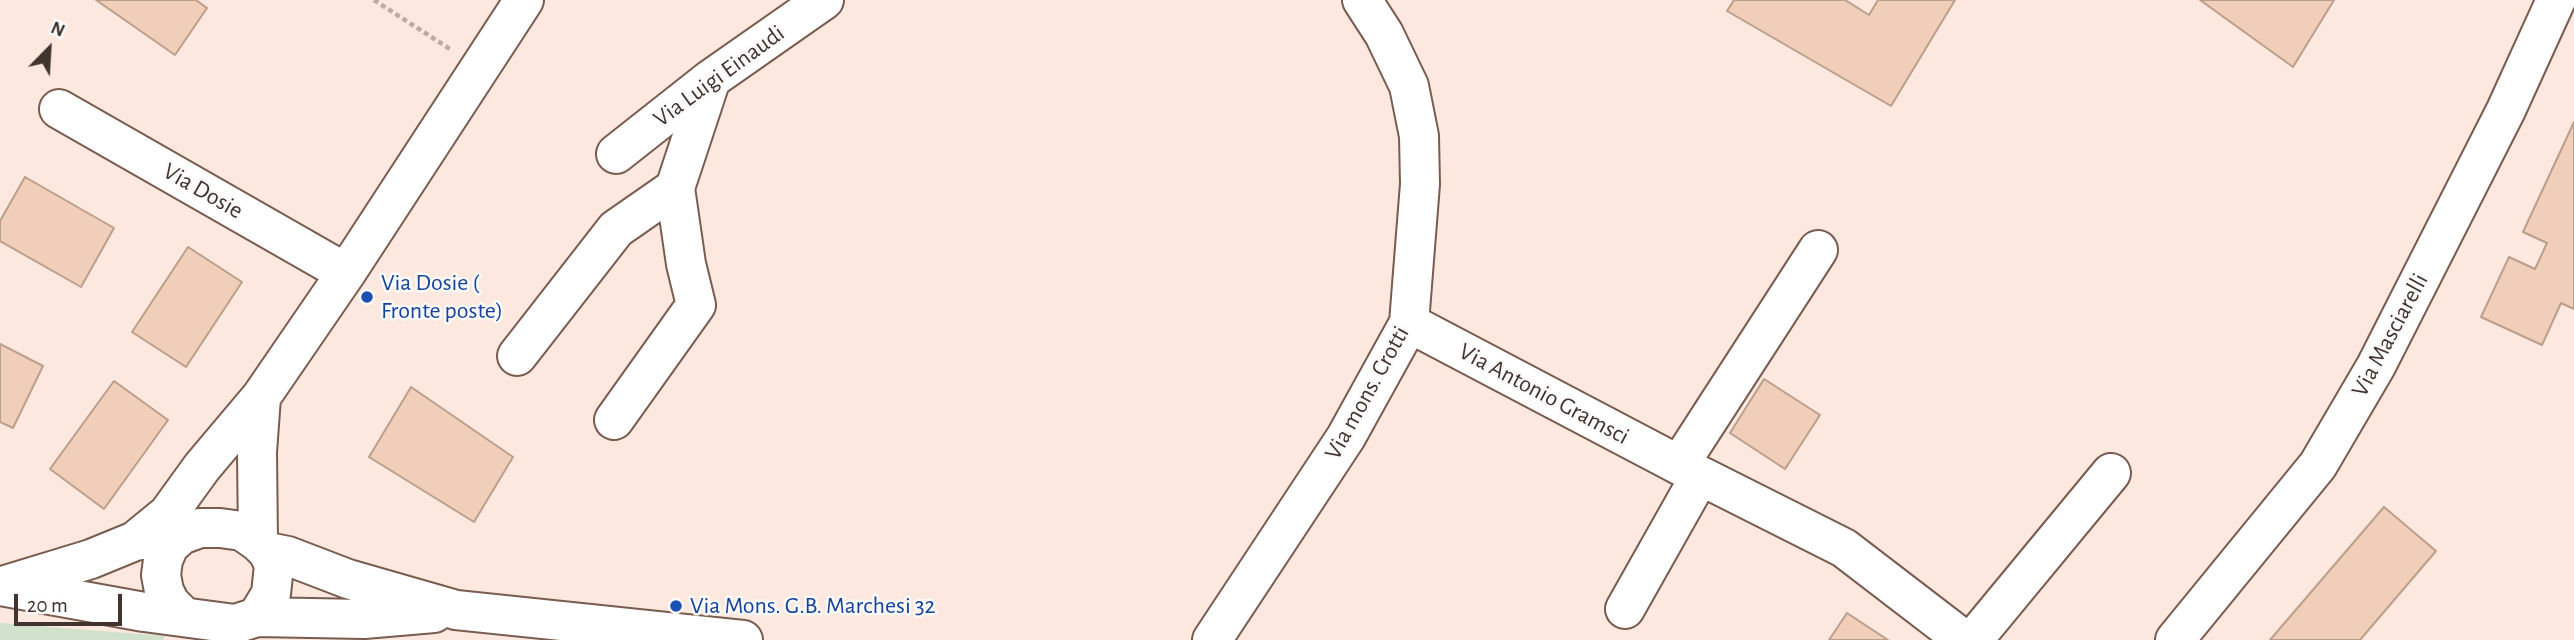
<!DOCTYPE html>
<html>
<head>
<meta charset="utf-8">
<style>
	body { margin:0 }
	#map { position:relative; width:2574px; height:640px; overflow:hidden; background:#fce8df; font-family:"Alegreya Sans",sans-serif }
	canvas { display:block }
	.north { position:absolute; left:14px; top:14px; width:70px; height:70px; -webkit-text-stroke:5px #fafafa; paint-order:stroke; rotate:24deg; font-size:19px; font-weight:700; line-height:28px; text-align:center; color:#41332e }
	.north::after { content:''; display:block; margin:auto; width:24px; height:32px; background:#41332e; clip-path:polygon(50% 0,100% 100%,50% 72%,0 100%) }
	.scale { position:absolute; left:14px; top:594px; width:108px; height:32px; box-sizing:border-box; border:4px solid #41332e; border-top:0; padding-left:9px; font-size:21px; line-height:24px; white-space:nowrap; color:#41332e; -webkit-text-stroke:5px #fafafa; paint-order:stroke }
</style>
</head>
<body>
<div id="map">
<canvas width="2574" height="640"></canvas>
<div class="north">N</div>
<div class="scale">20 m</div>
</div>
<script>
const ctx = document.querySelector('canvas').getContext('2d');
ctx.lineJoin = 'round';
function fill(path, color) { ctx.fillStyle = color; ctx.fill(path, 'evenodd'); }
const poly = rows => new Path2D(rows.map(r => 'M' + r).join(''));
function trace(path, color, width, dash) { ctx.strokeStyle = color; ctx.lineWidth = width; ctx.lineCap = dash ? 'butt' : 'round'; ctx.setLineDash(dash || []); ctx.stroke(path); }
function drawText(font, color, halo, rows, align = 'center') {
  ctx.font = font + ' "Alegreya Sans",sans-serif'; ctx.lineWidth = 5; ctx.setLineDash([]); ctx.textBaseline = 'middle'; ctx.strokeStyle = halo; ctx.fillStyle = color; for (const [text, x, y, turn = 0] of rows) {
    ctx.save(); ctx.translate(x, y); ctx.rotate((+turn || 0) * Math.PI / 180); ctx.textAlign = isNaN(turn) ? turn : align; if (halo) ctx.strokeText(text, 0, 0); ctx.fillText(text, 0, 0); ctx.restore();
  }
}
fill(poly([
	[0,623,165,636,163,640,0,640]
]), '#d1e1cb');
const building = poly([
	[96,0,196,0,207,8,175,55,96,0],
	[1734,0,1845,0,1869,15,1878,0,1955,0,1891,106,1727,11,1734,0],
	[2200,0,2334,0,2293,67,2200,0],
	[2574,122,2574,309,2561,303,2542,345,2481,317,2509,257,2535,269,2547,243,2523,232,2574,122],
	[25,177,114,228,81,287,0,241,0,221,25,177],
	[188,247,242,282,186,367,132,332,188,247],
	[0,344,43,366,13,428,0,422,0,344],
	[1764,379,1820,415,1785,469,1730,433,1764,379],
	[114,381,168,420,104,509,50,469,114,381],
	[411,387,513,457,474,522,369,457,411,387],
	[2384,507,2436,551,2360,640,2270,640,2384,507],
	[1847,613,1888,640,1829,640,1847,613]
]);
fill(building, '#f0ceb9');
trace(building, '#bb9e8c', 2);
const minor = poly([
	[59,109,346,273],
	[616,154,711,79,824,0],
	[1409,323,1679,465,1844,548,1964,640],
	[517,356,616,229,675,188,711,79],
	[614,420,696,305,686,264,675,188],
	[1679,465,1818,250],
	[135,541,168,514,202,467,261,397,346,273,524,0],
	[258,542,257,452,261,397],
	[268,552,288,556,348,579,456,610,743,640],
	[6,585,91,559,135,541,162,537],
	[0,586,144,612,235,624,257,617,364,619,434,613],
	[1625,609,1700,476],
	[182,615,170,603,164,591,161,575,163,560,169,546,181,535,200,528,220,528,242,531,258,542,268,552,274,565,271,594,257,617],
	[1212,640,1346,437,1409,323,1420,184,1419,136,1409,86,1384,34,1362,0],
	[1973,640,2111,473],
	[2175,640,2318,465,2376,366,2506,110,2556,0]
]);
trace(minor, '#795c4f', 42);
trace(poly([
	[374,0,450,49]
]), '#bdaba3', 4.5, [5, 3.5]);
trace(minor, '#fff', 38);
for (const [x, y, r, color] of [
	[367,297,7,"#1a4fb4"],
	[676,606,7,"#1a4fb4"]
]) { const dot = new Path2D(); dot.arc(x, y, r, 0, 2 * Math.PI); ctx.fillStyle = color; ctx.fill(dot); trace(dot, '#fafafa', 2.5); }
drawText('24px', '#41332e', '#fafafa', [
	["Via Luigi Einaudi",719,76,-36],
	["Via Dosie",203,191,30],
	["Via Masciarelli",2390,335,-62],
	["Via mons. Crotti",1367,393,-61],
	["Via Antonio Gramsci",1544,394,28]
]);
drawText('24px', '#164399', '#fafafa', [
	["Via Dosie (",381,283],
	["Fronte poste)",381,311],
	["Via Mons. G.B. Marchesi 32",690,606]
], 'left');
</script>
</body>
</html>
